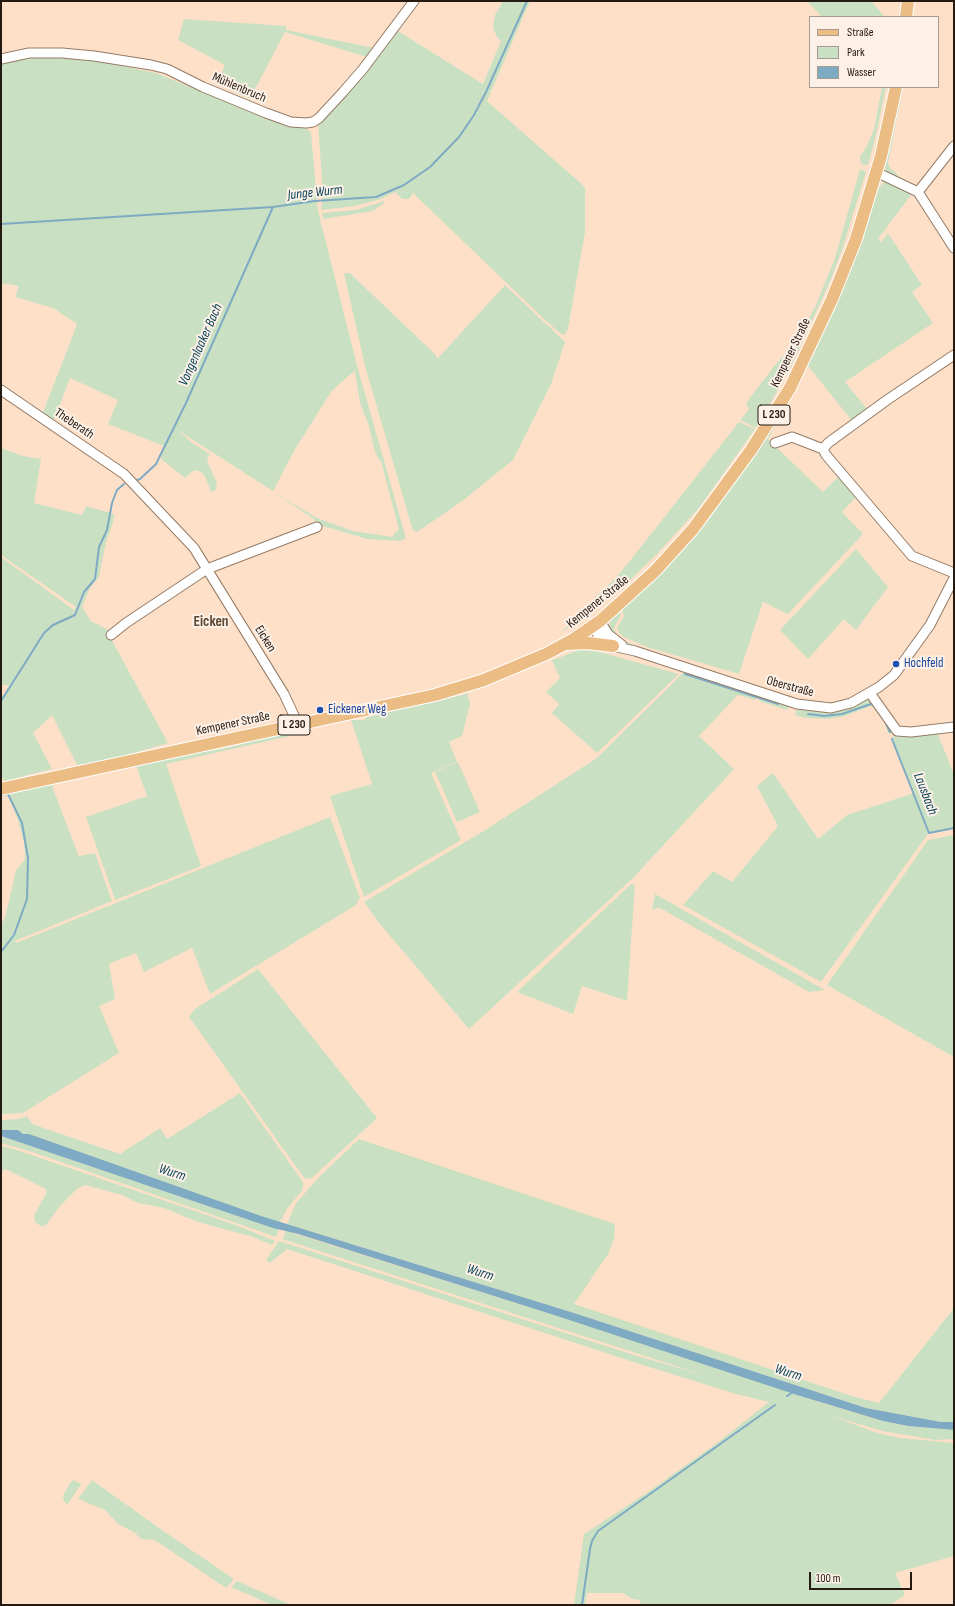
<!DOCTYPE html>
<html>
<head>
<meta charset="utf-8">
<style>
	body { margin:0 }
	#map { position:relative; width:955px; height:1606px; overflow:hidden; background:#fee0c8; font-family:"Sofia Sans Condensed",sans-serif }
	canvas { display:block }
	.frame { position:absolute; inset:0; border:2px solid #251a11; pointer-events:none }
	.legend { position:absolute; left:809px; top:16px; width:130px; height:72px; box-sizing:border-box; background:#fdf1e7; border:1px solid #a79b91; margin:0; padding:5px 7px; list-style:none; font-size:12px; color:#251a11 }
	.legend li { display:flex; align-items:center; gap:8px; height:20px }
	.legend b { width:20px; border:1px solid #a79b91 }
	.scale { position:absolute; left:809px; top:1572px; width:103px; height:18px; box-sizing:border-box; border:2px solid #251a11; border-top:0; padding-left:5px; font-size:12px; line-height:14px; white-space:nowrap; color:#251a11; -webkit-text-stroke:3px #fdf1e7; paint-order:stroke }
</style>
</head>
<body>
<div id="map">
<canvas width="955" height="1606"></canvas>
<div class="frame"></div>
<ul class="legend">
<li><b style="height:5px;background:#ebbc83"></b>Straße</li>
<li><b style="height:11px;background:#c9e1c2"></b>Park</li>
<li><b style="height:11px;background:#7faac3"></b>Wasser</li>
</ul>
<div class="scale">100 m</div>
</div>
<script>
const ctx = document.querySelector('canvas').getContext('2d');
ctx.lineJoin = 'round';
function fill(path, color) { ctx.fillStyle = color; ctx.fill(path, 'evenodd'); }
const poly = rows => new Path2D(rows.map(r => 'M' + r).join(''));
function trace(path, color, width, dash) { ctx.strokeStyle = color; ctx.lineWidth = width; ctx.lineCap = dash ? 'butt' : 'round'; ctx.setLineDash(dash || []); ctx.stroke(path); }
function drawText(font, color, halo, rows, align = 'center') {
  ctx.font = font + ' "Sofia Sans Condensed",sans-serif'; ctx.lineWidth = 4; ctx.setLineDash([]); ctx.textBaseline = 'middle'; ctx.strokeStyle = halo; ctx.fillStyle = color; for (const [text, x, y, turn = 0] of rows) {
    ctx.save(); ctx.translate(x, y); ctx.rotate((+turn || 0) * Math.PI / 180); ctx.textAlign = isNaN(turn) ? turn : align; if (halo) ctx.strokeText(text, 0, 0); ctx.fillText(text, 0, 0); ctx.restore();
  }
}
fill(poly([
	[417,1,419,1,398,31,483,84,501,41,497,37,493,28,495,15,503,1,530,1,487,101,585,187,585,232,568,329,565,335,561,334,546,321,413,193,409,199,402,199,395,192,381,199,355,206,321,210,323,195,318,122],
	[807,1,871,1,885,17,822,17],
	[184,19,286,26,286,30,374,48,367,57,285,32,250,99,216,84,225,65,178,40],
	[26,56,73,56,156,73,281,124,303,127,311,132,318,211,358,369,406,538,400,541,367,539,316,524,314,519,273,492,317,518,353,531,393,537,395,532,399,530,381,461,379,460,374,449,369,426,360,403,355,371,348,376,331,392,294,451,273,491,179,431,191,442,210,454,207,461,217,483,216,490,211,492,205,476,201,472,194,470,185,478,161,459,164,446,108,424,118,400,70,378,53,423,42,415,77,324,53,308,15,297,19,286,1,283,1,62],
	[882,87,886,87,876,135,868,165,866,165,861,164,860,156,867,146,874,129],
	[900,87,903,87,901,98,888,163,890,168,904,181,887,172,885,167],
	[860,169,866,172,842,250,831,279,790,369,756,428,740,420,749,409,746,403,775,365,798,340,815,307,835,258],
	[885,181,889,181,911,195,878,239,881,242,888,233,922,285,912,292,933,323,845,382,868,410,853,422,808,366,768,439,823,492,839,476,857,496,842,512,863,534,788,614,763,602,739,674,647,647,624,637,619,633,617,628,624,616,622,610,648,586,666,567,758,447,869,215,878,188],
	[385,201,383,204,373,211,323,219,322,213,355,210],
	[344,273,350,273,354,277,436,355,437,359,505,285,565,342,551,384,513,460,461,502,417,532,413,531,365,366],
	[739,422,755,429,699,508,657,554,622,588,595,608,593,606,594,598,614,580,629,562],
	[1,448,23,456,41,459,34,503,82,515,86,506,114,514,113,523,106,542,99,577,90,588,82,607,91,621,111,631,109,635,168,743,113,759,82,766,81,764,77,765,52,715,33,733,52,769,5,781,1,776,1,698,10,685,1,685,1,557,74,610,76,607,1,555],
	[856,549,888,587,856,630,844,619,808,659,780,630],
	[586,609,589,610,590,614,560,633],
	[619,611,621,615,614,628,617,635,622,640,654,652,655,654,624,644,610,631,609,626,611,618],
	[579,650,596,651,679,674,597,753,552,713,559,704,546,692,560,678,551,658,553,660],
	[685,671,756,695,755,700,738,695,699,736,734,769,633,878,469,1029,379,923,364,902,482,832,597,758],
	[467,692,470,704,462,736,449,742,457,762,431,773,461,840,364,897,330,796,372,784,351,720,364,720,367,717,463,695],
	[760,696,789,706,787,710,759,701],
	[868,699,871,699,892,732,889,734,882,718,874,708,871,706,842,717,828,719,806,718,795,715,797,709,835,711,845,709],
	[290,732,297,732,299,734,166,764,201,866,115,900,86,817,147,796,136,765,182,755,222,749],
	[937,732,954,774,954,829,928,834,821,982,683,905,713,871,732,882,778,826,757,786,773,773,818,839,847,815,914,793,891,739,894,736],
	[458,762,480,812,457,822,435,772],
	[54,783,55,785,52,786,79,856,95,853,112,901,15,941,16,943,330,817,360,898,356,905,210,994,192,948,144,972,136,953,109,964,115,999,99,1006,119,1053,23,1113,1,1114,1,926,6,914,16,870,24,861,25,856,24,843,17,817,8,796,1,797,1,795],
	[954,835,954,1057,827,985,928,840],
	[631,884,635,885,627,1001,582,986,573,1014,517,992],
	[655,894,825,990,809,992,660,908,652,909],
	[258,969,377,1118,312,1178,305,1179,302,1175,189,1017,195,1009],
	[240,1093,303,1182,303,1189,287,1209,280,1222,277,1223,29,1134,23,1134,18,1130,1,1130,1,1120,19,1119,27,1116,32,1124,120,1154,160,1128,167,1139],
	[1,1136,279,1229,276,1237,32,1152,1,1143],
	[359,1139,615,1224,614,1239,608,1254,574,1304,855,1397,879,1403,954,1308,954,1422,941,1422,866,1408,574,1313,287,1224,296,1203,321,1175],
	[1,1146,14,1149,233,1224,275,1241,272,1245,253,1237,198,1222,164,1208,138,1203,122,1195,85,1185,77,1189,60,1206,47,1224,42,1227,35,1222,34,1215,46,1194,46,1189,5,1169,1,1172],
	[286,1231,554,1315,832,1406,883,1421,908,1426,954,1430,954,1439,935,1440,882,1431,832,1416,877,1433,901,1438,954,1443,954,1556,895,1573,905,1595,890,1605,641,1605,640,1600,632,1599,623,1593,587,1593,585,1605,574,1605,584,1534,648,1492,717,1443,769,1402,736,1394,646,1366,287,1249,270,1263,266,1260,279,1241,631,1354,707,1376,282,1239],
	[73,1480,81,1484,67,1505,63,1499,64,1494,70,1483],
	[92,1480,162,1530,234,1579,226,1588,162,1545,154,1540,141,1539,135,1533,118,1524,105,1510,78,1499],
	[237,1581,291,1605,272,1605,231,1587]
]), '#c9e1c2');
fill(poly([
	[1,1130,18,1130,23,1134,29,1134,261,1216,574,1313,866,1408,941,1422,954,1422,954,1430,908,1426,883,1421,797,1395,554,1315,298,1234,273,1228,1,1136]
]), '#7faac3');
trace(poly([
	[1,224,273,207,315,201,376,197,404,185,430,167,459,137,474,115,486,92,527,1],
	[134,481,140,479,156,464,186,403,273,207],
	[685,674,778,704],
	[1,701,44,633,53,625,75,615,84,592,95,579,99,547,107,530,112,503,117,490,124,484],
	[808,714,824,716,842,714,871,704,874,706],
	[885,721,890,732],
	[892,739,929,833,954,828],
	[1,952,14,935,27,899,28,858,22,823,7,792],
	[787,1396,793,1392],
	[582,1605,590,1549,592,1541,598,1531,775,1405]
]), '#7faac3', 2);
const minor = poly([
	[1,59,29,53,62,53,94,56,151,65,167,69,203,87,266,113,291,122,306,123,313,122,319,118,343,92,363,69,414,1],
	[876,172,918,192],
	[918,192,954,248],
	[918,192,954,146],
	[954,355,887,400,828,443,823,449,826,455,912,556,954,573],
	[1,390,124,474,194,548,284,694,298,724],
	[775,443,792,437,823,449],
	[600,621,608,634,622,645],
	[592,627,600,637,613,646,635,651,797,704,831,708,851,703,879,687,894,675,930,625,954,578],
	[111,635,126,623,207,569,317,527],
	[870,693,897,731,911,732,954,727]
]);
const major = poly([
	[906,17,908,1],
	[567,644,587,643,613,646],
	[1,789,435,695,484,680,546,654,574,639,600,621,655,571,693,529,751,450,790,388,832,299,856,239,881,156,896,87]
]);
trace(minor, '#957b65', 11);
trace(major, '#fff', 14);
trace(minor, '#fff', 9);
trace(major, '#ebbc83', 12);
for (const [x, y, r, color] of [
	[896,664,4,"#1a4fb4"],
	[320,710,4,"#1a4fb4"]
]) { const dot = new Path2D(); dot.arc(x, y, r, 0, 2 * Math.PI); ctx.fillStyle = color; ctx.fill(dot); trace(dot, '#fdf1e7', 1.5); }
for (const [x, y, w] of [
	[774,415,32],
	[294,725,32]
]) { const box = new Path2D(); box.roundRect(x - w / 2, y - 10, w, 20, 3); ctx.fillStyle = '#fdf1e7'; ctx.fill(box); trace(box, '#251a11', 1); }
drawText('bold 12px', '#251a11', null, [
	["L 230",774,415],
	["L 230",294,725]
]);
drawText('13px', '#251a11', '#fdf1e7', [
	["Mühlenbruch",239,88,23],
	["Kempener Straße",791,353,-64],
	["Theberath",74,424,34],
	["Kempener Straße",598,602,-39],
	["Eicken",265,639,58],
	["Oberstraße",790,687,15],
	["Kempener Straße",233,724,-12]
]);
drawText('13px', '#164399', '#fdf1e7', [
	["Hochfeld",904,664],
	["Eickener Weg",328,710]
], 'left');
drawText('italic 14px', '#003e57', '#fdf1e7', [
	["Junge Wurm",315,193,-6],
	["Vongenlaaker Bach",201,345,-66],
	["Lausbach",925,794,69],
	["Wurm",172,1173,18],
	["Wurm",480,1273,18],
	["Wurm",788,1373,18]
]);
drawText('bold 15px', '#5f4732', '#fdf1e7', [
	["Eicken",211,622]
]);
</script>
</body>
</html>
